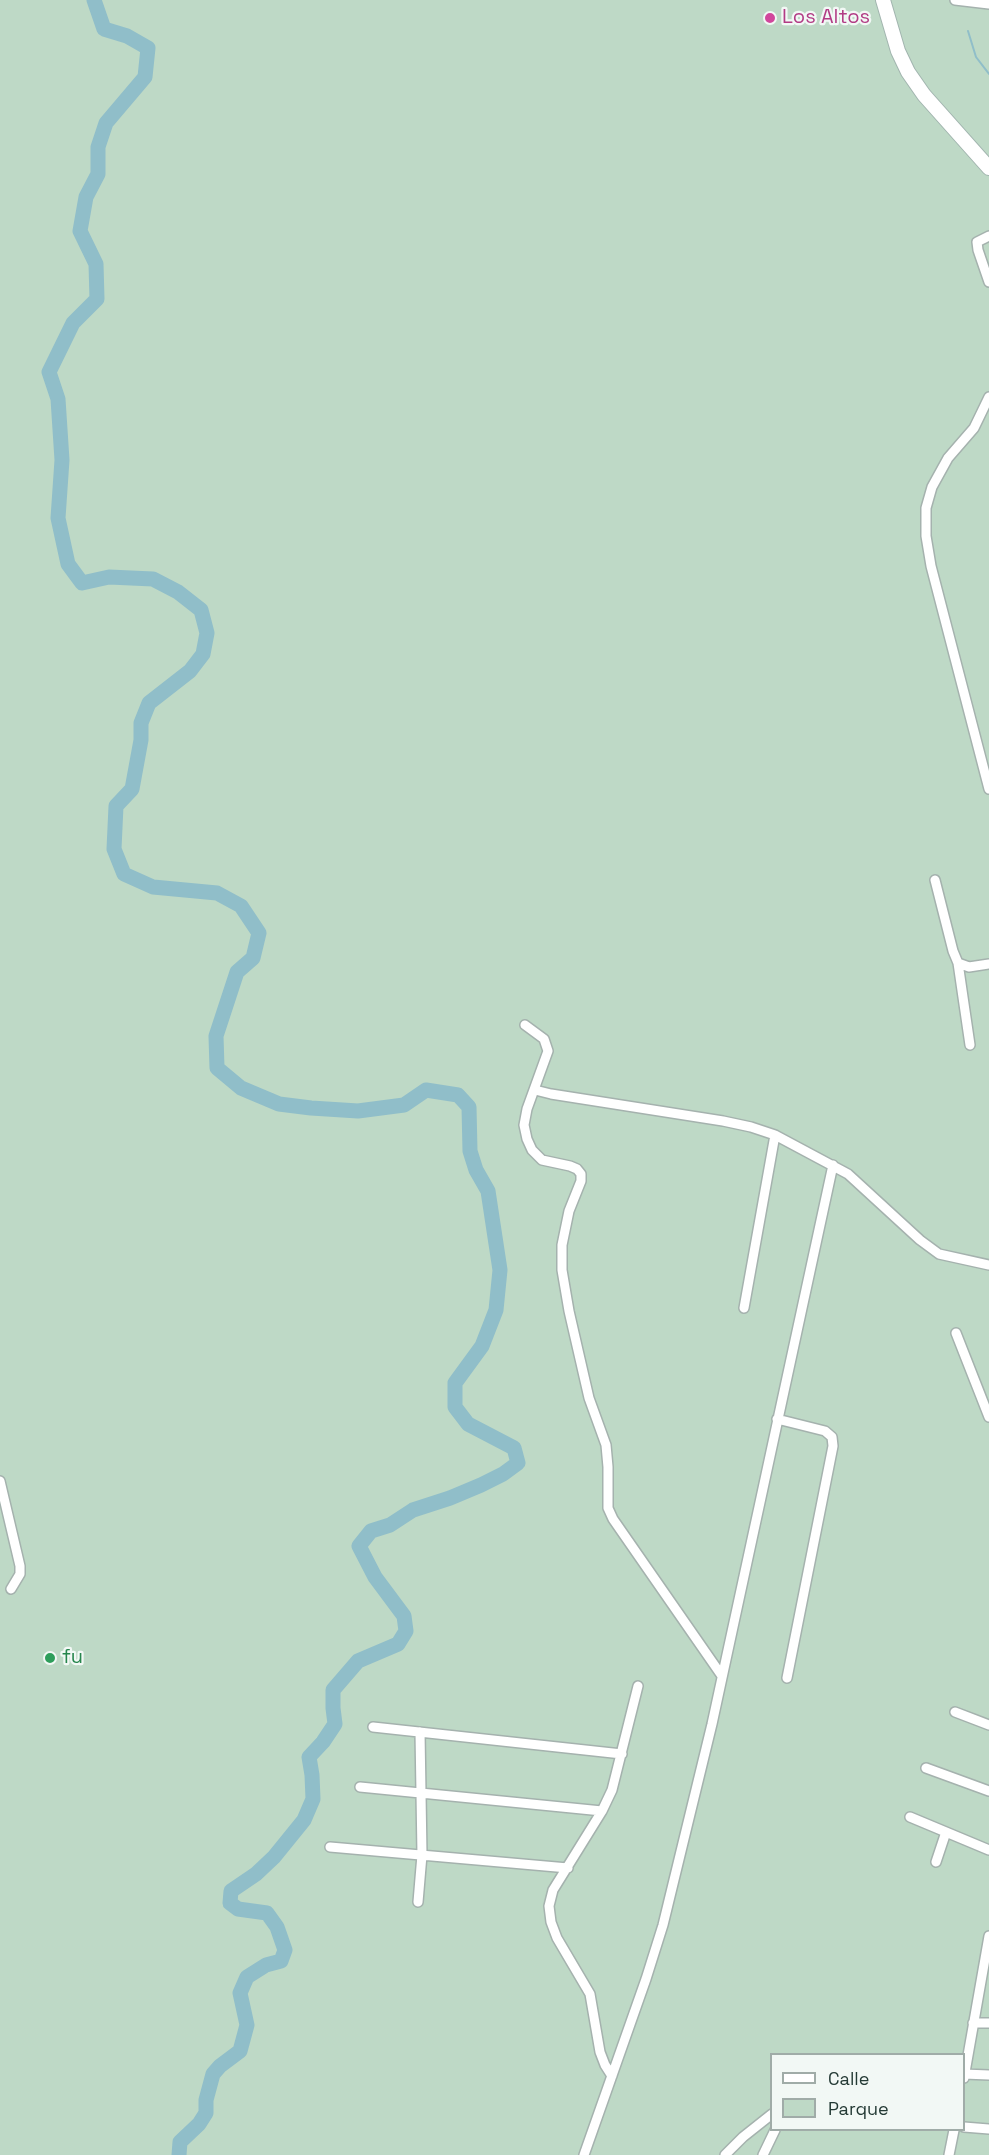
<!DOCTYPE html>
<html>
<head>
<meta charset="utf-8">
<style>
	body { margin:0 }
	#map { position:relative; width:989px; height:2155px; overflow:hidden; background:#e2ebe7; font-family:"Space Grotesk",sans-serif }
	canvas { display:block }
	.legend { position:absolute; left:770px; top:2053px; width:195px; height:78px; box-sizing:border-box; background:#f2f8f5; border:2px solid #a0aca8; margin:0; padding:8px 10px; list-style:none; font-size:18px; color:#243a35 }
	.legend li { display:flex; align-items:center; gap:12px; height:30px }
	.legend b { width:30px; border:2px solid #a0aca8 }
</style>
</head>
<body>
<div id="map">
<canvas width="989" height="2155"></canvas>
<ul class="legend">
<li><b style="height:8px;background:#fff"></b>Calle</li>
<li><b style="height:16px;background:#bed9c6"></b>Parque</li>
</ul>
</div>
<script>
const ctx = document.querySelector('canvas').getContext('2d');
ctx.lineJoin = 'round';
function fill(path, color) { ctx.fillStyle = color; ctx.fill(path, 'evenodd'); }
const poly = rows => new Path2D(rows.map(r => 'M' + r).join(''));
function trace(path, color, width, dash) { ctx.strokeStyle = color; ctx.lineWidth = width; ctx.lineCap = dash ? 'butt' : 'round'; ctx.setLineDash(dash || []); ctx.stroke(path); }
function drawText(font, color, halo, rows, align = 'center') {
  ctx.font = font + ' "Space Grotesk",sans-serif'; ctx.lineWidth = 4.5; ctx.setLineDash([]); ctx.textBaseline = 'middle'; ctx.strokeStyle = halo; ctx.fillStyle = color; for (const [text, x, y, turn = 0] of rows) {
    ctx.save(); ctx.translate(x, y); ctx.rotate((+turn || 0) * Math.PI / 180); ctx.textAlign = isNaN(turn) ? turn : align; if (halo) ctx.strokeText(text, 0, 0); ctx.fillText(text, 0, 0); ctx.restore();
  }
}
fill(poly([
	[0,0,989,0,989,2155,0,2155],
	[772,2054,964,2054,964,2130,772,2130]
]), '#bed9c6');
trace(poly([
	[968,31,976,57,989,74]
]), '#90bec9', 2);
trace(poly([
	[94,0,104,29,127,36,148,48,145,77,106,123,98,147,98,174,86,197,80,231,96,264,97,299,73,323,49,372,58,399,62,460,58,518,68,564,82,583,109,577,153,579,178,592,201,610,207,633,203,654,190,671,149,703,141,723,141,740,132,789,116,806,114,849,124,874,153,887,217,893,241,906,259,933,253,958,237,972,216,1036,217,1068,241,1088,279,1104,311,1108,358,1111,404,1105,426,1090,458,1095,469,1107,470,1151,476,1170,488,1191,500,1270,496,1310,482,1346,455,1383,455,1407,468,1424,514,1448,518,1463,503,1474,481,1485,450,1498,413,1510,390,1525,371,1531,359,1546,375,1577,404,1616,406,1631,398,1644,358,1661,333,1690,333,1708,335,1724,323,1742,309,1757,312,1775,313,1799,304,1820,274,1857,256,1874,231,1891,230,1903,238,1909,267,1913,277,1927,285,1950,281,1961,266,1965,247,1977,240,1993,247,2025,240,2051,220,2066,213,2074,206,2100,206,2113,199,2124,180,2142,179,2155]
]), '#90bec9', 15);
const minor = poly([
	[955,0,989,4],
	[989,236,977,242,978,250,989,282],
	[989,397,974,428,948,458,932,487,926,508,926,536,931,566,989,789],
	[935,880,953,951,958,963,969,967,989,964],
	[958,963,970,1045],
	[525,1025,544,1039,548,1051,527,1109,524,1125,527,1139,532,1150,542,1160,570,1166,577,1169,581,1174,581,1181,569,1211,562,1245,562,1270,569,1311,589,1398,606,1445,608,1467,608,1508,613,1519,722,1676],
	[535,1090,551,1094,723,1121,751,1127,775,1135,848,1174,920,1240,939,1254,989,1265],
	[744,1308,775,1135],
	[956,1333,989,1417],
	[777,1419,825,1431,832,1437,833,1446,787,1678],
	[0,1481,20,1566,20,1574,11,1589],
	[955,1712,989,1725],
	[373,1727,622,1754],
	[926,1768,989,1791],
	[360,1787,602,1811],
	[910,1817,989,1850],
	[330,1847,568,1868],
	[936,1862,946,1832],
	[418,1902,422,1855,420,1732],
	[973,2023,989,2023],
	[964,2074,989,2075],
	[612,2076,605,2065,600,2052,590,1994,557,1938,551,1922,549,1906,553,1890,602,1811,612,1790,638,1686],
	[964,2078,989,1936],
	[964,2127,989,2129],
	[584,2155,646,1979,663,1925,712,1724,833,1165],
	[725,2155,743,2137,772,2114],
	[763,2155,775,2130],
	[949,2155,954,2130]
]);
const secondary = poly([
	[883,0,898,51,908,72,924,95,989,168]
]);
trace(minor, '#a5b2ae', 12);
trace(secondary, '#a2b5af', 16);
trace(minor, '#fff', 9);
trace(secondary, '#fff', 14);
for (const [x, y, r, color] of [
	[770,18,6,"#d1479c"],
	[50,1658,6,"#2e9e5b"]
]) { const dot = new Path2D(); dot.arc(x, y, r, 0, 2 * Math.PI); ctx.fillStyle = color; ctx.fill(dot); trace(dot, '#f2f8f5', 2); }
drawText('20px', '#b23c85', '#f2f8f5', [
	["Los Altos",782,18]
], 'left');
drawText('20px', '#27864d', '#f2f8f5', [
	["fu",62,1658]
], 'left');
</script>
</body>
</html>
